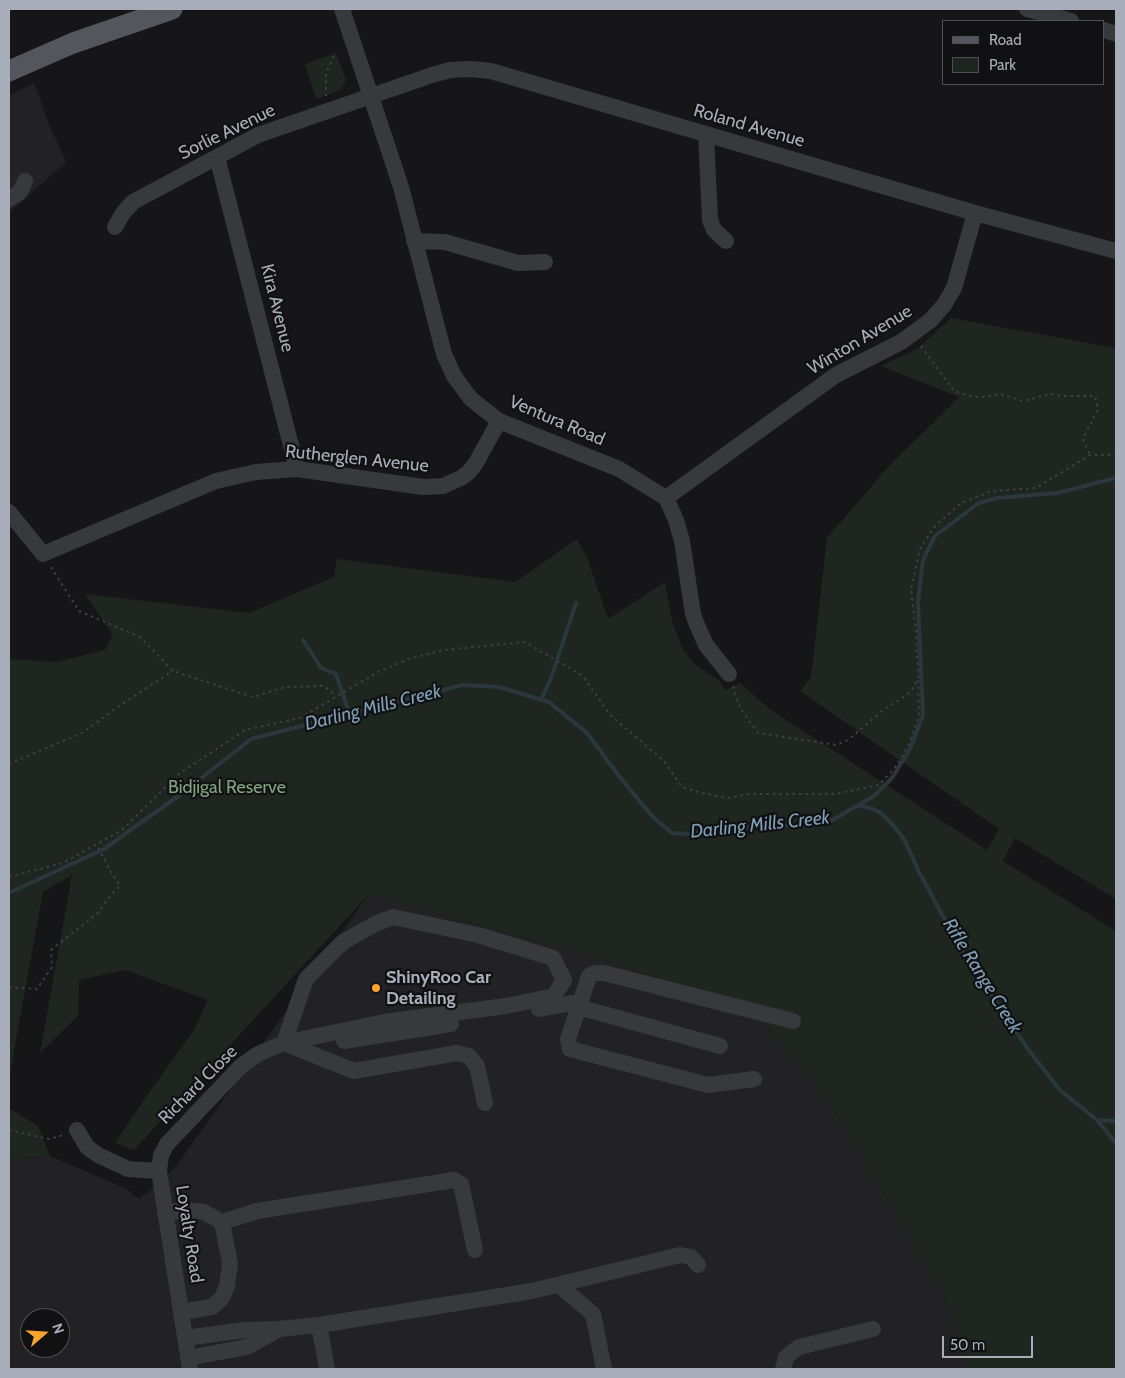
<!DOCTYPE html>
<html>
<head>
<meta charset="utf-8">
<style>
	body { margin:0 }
	#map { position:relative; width:1125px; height:1378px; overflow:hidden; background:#161618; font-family:Cabin,sans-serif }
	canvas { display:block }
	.frame { position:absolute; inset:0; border:10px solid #a8aeb9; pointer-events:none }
	.legend { position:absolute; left:942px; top:20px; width:162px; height:65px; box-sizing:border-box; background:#111113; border:1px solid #4d5055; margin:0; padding:6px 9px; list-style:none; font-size:15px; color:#a8aeb9 }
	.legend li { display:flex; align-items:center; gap:10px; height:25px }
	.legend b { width:25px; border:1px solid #4d5055 }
	.north { position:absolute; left:20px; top:1308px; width:50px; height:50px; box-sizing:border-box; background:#111113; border:1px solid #4d5055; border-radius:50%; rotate:71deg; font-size:14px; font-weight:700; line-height:20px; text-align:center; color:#a8aeb9 }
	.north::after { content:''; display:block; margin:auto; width:18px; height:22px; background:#f7a42f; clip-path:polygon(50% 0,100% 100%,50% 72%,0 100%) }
	.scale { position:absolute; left:942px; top:1336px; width:91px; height:22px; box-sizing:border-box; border:2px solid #a8aeb9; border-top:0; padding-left:6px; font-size:15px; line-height:18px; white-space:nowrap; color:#a8aeb9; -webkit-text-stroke:4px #111113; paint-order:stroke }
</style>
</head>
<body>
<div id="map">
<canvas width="1125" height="1378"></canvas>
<div class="frame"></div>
<ul class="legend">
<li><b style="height:6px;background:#53565d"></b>Road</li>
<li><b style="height:14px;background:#1e261f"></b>Park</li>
</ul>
<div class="north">N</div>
<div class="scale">50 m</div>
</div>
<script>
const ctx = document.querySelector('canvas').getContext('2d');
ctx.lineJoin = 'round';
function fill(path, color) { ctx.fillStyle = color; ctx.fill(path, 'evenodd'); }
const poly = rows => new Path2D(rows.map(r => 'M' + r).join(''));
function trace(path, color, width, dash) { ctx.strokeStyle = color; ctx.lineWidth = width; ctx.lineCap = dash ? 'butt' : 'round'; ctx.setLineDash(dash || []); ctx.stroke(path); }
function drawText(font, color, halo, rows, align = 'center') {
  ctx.font = font + ' Cabin,sans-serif'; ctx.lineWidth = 4.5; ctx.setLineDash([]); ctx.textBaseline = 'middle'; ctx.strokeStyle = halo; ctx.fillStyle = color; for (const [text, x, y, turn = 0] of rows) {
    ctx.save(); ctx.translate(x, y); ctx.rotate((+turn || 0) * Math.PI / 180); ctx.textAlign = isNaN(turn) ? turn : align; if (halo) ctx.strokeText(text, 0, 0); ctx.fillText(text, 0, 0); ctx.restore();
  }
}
fill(poly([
	[34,83,49,124,66,162,9,213,9,96],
	[369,894,621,965,757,1015,829,1100,942,1290,970,1369,9,1369,9,1157,50,1156,127,1189,139,1199,174,1169],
	[30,1318,60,1318,60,1348,30,1348]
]), '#222225');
fill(poly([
	[336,53,346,80,341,90,316,99,305,64],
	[951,318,1116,348,1116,899,1015,838,1003,861,1116,931,1116,1369,970,1369,942,1290,829,1100,757,1015,621,965,369,894,134,1150,115,1143,138,1108,194,1030,208,1000,125,970,79,980,78,1016,40,1053,72,875,43,892,9,1078,9,659,57,662,105,650,113,635,85,594,249,613,334,577,337,559,515,582,577,539,588,560,608,619,665,582,672,621,683,649,694,664,720,681,725,690,740,683,771,710,987,850,999,829,800,691,811,677,827,538,888,467,959,397,881,366,917,349],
	[9,1108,38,1126,50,1156,9,1157]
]), '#1e261f');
trace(poly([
	[303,640,321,668,336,674,350,715],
	[541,700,550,681,576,603],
	[859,806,871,808,881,813,893,825,904,839,919,872,963,953,1030,1052,1060,1090,1097,1120,1116,1143],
	[9,893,104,849,181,794,251,739,462,685,499,687,549,702,587,733,619,776,652,816,672,833,689,834,769,825,799,826,829,822,874,796,892,778,910,749,923,715,918,602,923,560,935,536,979,503,997,498,1057,493,1116,478],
	[1097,1120,1116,1121]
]), '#2c373d', 4);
trace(poly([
	[326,96,326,73,334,56],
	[921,346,954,391,970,396,983,397,1000,394,1023,401,1051,394,1062,396,1095,396,1098,409,1083,439,1090,455],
	[51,567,79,611,140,637,173,671,253,697,285,687,324,686,335,695],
	[733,686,740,708,758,733,836,745,848,740,882,711,908,694,914,687,918,677,916,631,911,589,920,549,934,527,961,503,992,491,1036,488,1090,455,1116,455],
	[9,764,82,733,125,702,173,671],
	[9,877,63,863,122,830,179,774,245,730,300,718,378,672,409,659,444,650,525,642,583,676,610,715,664,761,682,787,702,793,728,798,749,794,835,794,879,785,898,764,909,744,919,715,918,677],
	[9,987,37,989,52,967,51,950,98,913,110,896,120,886,111,872,97,845],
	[9,1130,49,1139,64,1135]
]), '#3d4044', 2, [2.5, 4]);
trace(poly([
	[342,9,401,187,444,354,454,376,471,399,499,421,619,469,666,498,676,520,682,541,693,614,697,625,706,645,729,674],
	[1027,9,1071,21],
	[1104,30,1116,34],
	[706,134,710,220,714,230,726,241],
	[217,157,297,469],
	[9,199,20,192,25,181],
	[115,227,123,213,133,202,258,135,432,75,450,70,470,69,491,71,975,213,1116,251],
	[414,241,445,242,518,263,545,262],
	[666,498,836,375,901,342,931,320,944,305,954,288,975,213],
	[9,512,43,554,216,481,256,472,297,469,423,487,443,486,461,478,469,472,476,463,499,421],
	[578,1007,720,1046],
	[539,1009,572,1003,579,1004],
	[344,1041,451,1024],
	[284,1043,354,1071,457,1053,469,1056,477,1066,485,1103],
	[754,1079,708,1085,570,1049,568,1039,589,976,595,973,604,973,793,1021],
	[77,1130,87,1147,98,1155,128,1169,159,1171,190,1369],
	[159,1171,161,1155,167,1144,241,1066,258,1054,284,1043,384,1022,506,1006,554,996,564,980,553,958,478,935,393,917,375,924,343,942,306,979,284,1043],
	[165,1213,183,1210,204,1212,222,1222,230,1264,227,1286,222,1298,212,1307,181,1312],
	[222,1222,257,1211,454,1180,461,1184,475,1250],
	[559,1285,593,1314,604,1369],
	[319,1325,327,1369],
	[185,1338,245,1330,279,1329,319,1325,532,1291,680,1255,691,1257,698,1265],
	[188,1358,247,1347,277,1330],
	[783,1369,786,1357,799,1347,873,1329]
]), '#37393d', 16);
trace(poly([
	[9,71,73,43,172,9]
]), '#53565d', 21);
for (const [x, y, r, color] of [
	[376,988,5,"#f7a42f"]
]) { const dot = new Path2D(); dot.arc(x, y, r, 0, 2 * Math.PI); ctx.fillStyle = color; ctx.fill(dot); trace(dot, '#111113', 2); }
drawText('18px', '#a8aeb9', '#111113', [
	["Roland Avenue",749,126,16],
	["Sorlie Avenue",227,132,-26],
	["Kira Avenue",277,308,76],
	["Winton Avenue",860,340,-31],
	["Ventura Road",557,421,23],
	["Rutherglen Avenue",357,459,6],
	["Richard Close",198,1085,-45],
	["Loyalty Road",189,1234,81]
]);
drawText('18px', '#7fa47e', '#111113', [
	["Bidjigal Reserve",227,788]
]);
drawText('bold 18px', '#a8aeb9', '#111113', [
	["ShinyRoo Car",386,978],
	["Detailing",386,999]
], 'left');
drawText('italic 19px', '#7e9fb5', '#111113', [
	["Darling Mills Creek",373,708,-14],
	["Darling Mills Creek",760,825,-6],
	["Rifle Range Creek",982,976,58]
]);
</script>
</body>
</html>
